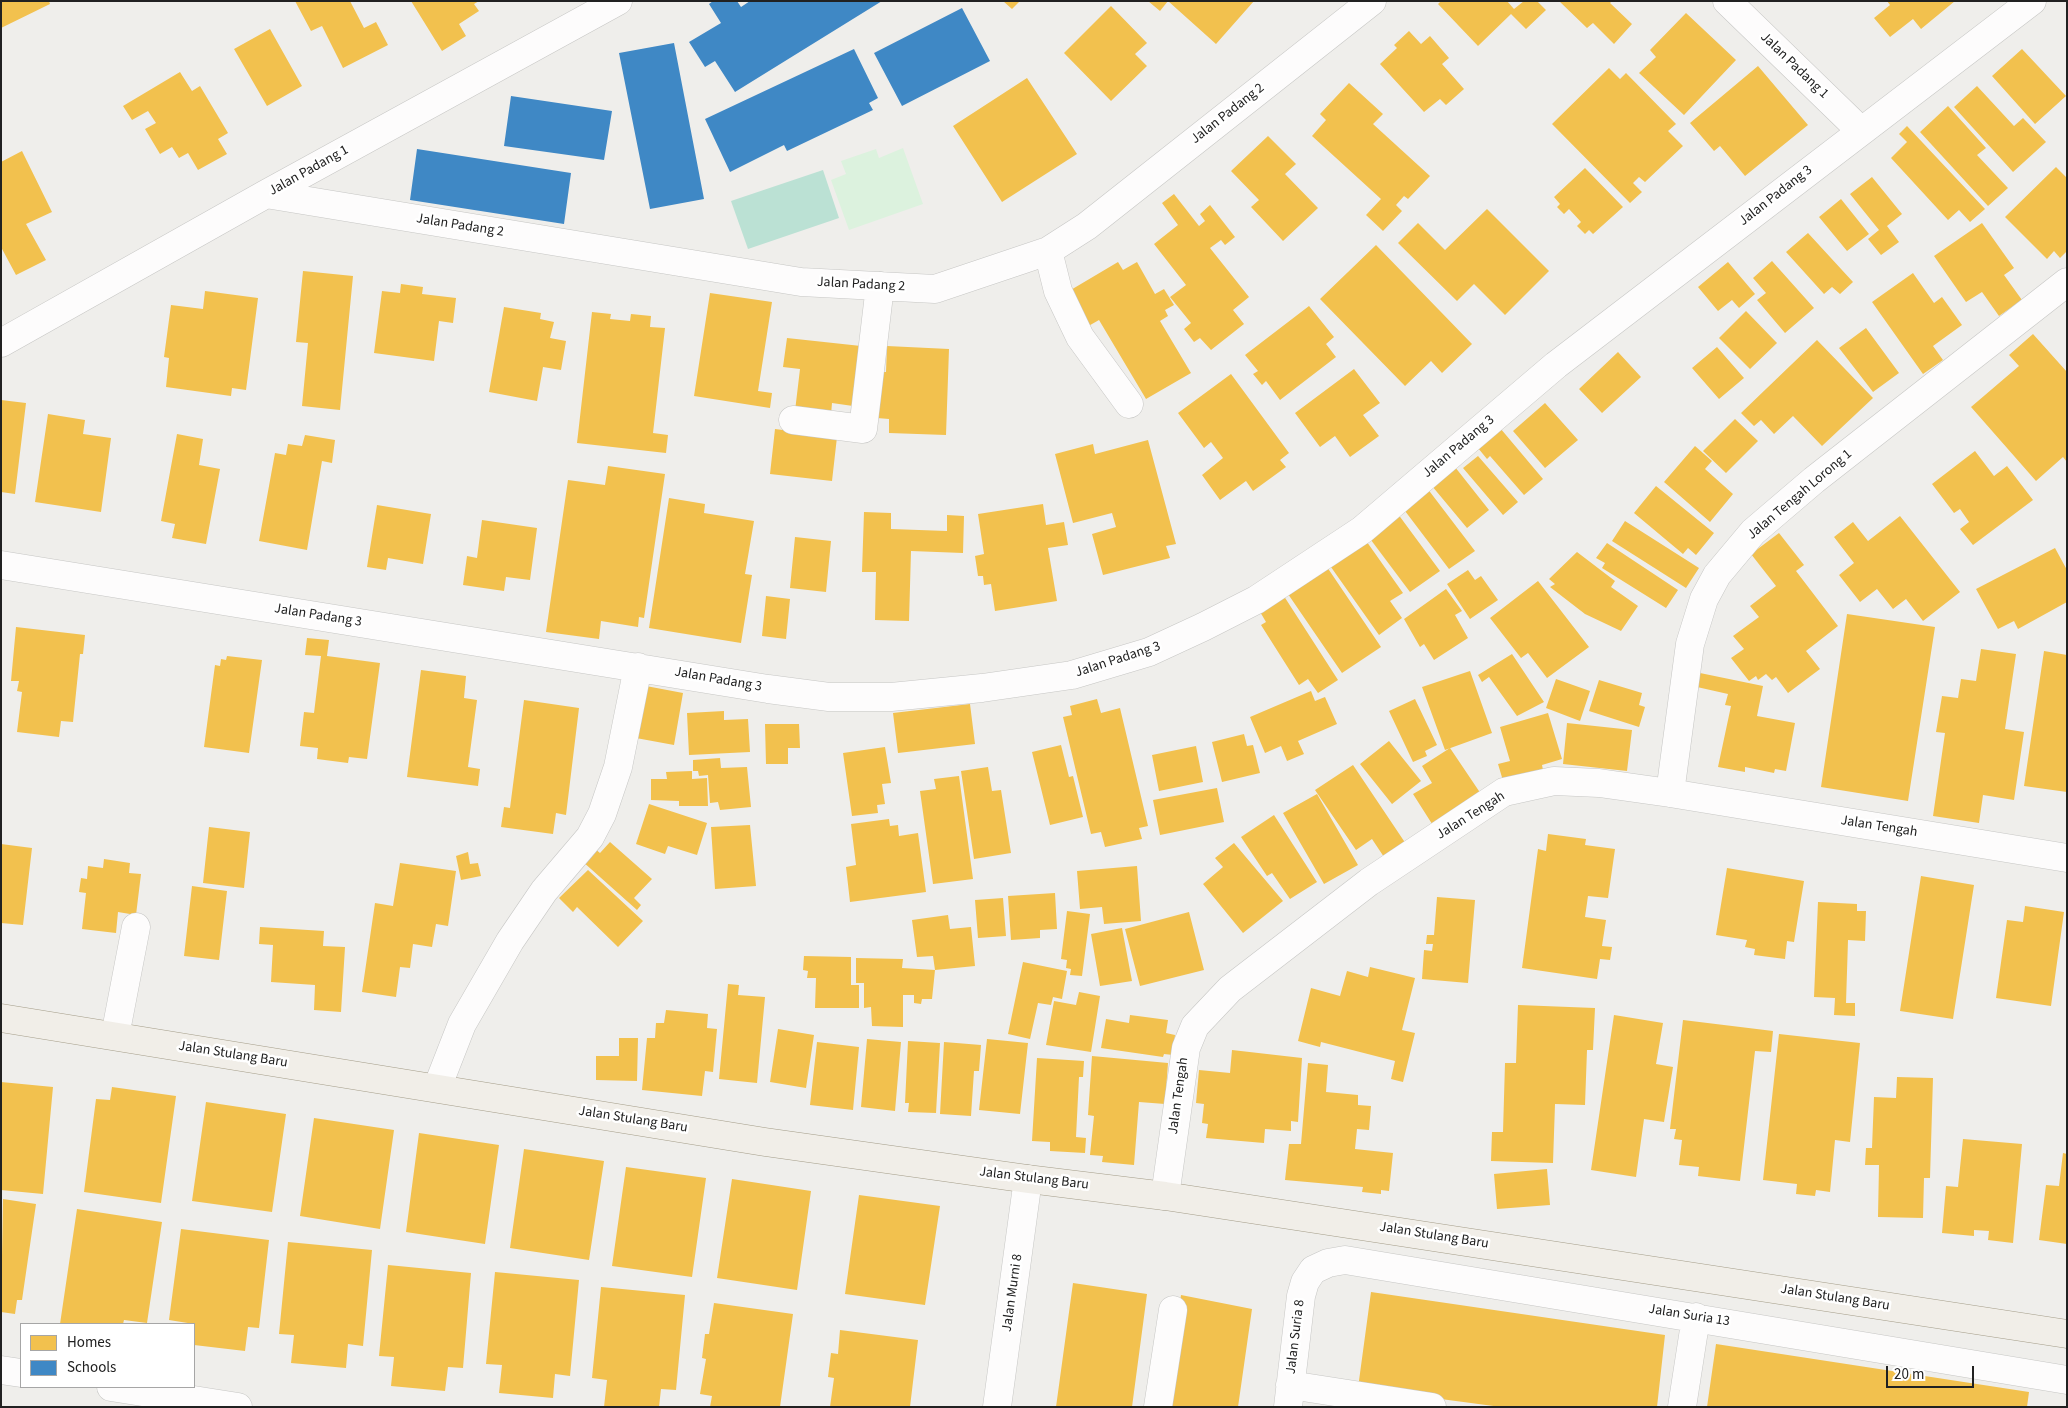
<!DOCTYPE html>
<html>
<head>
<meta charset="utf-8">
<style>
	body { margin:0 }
	#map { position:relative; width:2068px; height:1408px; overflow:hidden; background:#efeeeb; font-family:"Source Sans 3",sans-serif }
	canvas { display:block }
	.frame { position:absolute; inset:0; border:2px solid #212121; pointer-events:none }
	.legend { position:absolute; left:20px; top:1323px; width:175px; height:65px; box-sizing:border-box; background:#fff; border:1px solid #a6a6a6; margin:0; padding:6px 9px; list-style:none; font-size:15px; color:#212121 }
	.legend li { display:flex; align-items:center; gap:10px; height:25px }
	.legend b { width:25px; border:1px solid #a6a6a6 }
	.scale { position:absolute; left:1886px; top:1366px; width:88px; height:22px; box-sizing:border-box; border:2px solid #212121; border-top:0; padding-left:6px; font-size:15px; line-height:18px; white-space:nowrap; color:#212121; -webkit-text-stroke:4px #fff; paint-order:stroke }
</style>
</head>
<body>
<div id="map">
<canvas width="2068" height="1408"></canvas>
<div class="frame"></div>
<ul class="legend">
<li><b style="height:14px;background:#f2c14e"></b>Homes</li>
<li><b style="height:14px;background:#3f88c5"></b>Schools</li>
</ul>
<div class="scale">20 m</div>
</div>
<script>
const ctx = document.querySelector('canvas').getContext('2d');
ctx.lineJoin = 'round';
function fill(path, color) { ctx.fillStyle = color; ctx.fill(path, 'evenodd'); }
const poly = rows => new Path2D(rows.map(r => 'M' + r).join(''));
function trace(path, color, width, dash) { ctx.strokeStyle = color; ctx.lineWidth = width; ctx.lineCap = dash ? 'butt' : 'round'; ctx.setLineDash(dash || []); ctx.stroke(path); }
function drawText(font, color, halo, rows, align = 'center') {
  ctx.font = font + ' "Source Sans 3",sans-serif'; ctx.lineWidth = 5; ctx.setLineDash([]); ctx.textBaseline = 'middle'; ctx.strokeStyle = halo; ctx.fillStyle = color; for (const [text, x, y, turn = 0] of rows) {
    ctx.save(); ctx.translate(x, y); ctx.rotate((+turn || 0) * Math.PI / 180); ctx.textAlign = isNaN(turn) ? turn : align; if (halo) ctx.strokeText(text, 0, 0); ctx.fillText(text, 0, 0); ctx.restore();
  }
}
fill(poly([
	[903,148,923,204,849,230,831,180,846,174,841,161,876,149,879,158]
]), '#dcf2de');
fill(poly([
	[823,170,839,218,748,249,731,201]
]), '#bbe1d4');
fill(poly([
	[1,1,49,1,50,4,1,28],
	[295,1,350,1,364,28,376,22,388,45,343,68,322,26,311,31],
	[411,1,479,1,474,4,479,11,459,24,466,36,442,51],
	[1003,1,1020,1,1012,9],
	[1148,1,1254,1,1216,44,1168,1,1160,11],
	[1441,1,1507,1,1514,9,1524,1,1537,1,1546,10,1526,29,1511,14,1478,46,1438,4],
	[1559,1,1612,1,1610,3,1632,24,1614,44,1593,23,1587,28],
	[1887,1,1955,1,1921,29,1913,19,1890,37,1874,18,1890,5],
	[1111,6,1147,43,1135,54,1147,66,1111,101,1064,53],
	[1686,13,1736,60,1684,115,1639,73,1656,57,1650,50],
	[270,29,302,86,267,106,234,49],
	[1409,31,1421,44,1430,36,1449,58,1442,64,1464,89,1446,105,1440,99,1424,112,1380,64,1397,48,1394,45],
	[2022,49,2066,96,2035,124,1992,76],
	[1758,66,1808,125,1745,176,1720,146,1714,151,1690,123],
	[1609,68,1620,79,1626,73,1676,124,1668,131,1683,146,1645,182,1639,177,1633,183,1642,192,1630,203,1552,124],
	[180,72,192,91,200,86,228,133,218,139,227,154,198,170,188,153,179,158,172,147,160,154,145,129,156,123,148,111,132,120,123,106],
	[1027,78,1077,154,1002,202,953,126],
	[1349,83,1383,114,1373,124,1430,176,1408,199,1404,196,1396,205,1402,211,1383,231,1366,215,1381,199,1312,136,1326,120,1320,114],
	[1977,86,2014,126,2023,118,2046,142,2013,172,1954,107],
	[1948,106,1986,148,1977,155,2008,188,1988,206,1920,132],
	[1907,126,1985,209,1970,222,1959,210,1948,220,1891,158,1907,142,1899,134],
	[1268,136,1296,164,1285,174,1318,208,1283,241,1251,207,1259,200,1231,171],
	[22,151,52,212,26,224,46,260,16,275,1,247,1,162],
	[2056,167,2067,178,2067,251,2060,258,2054,251,2047,259,2005,217],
	[1585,168,1623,207,1593,234,1589,230,1585,234,1577,226,1581,222,1569,209,1564,214,1557,207,1560,204,1554,197],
	[1872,177,1902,214,1887,226,1899,242,1881,255,1868,239,1879,230,1850,194],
	[1174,194,1199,226,1205,221,1200,214,1210,205,1235,237,1225,245,1221,240,1210,248,1249,297,1233,310,1244,324,1211,350,1200,338,1194,342,1184,329,1191,323,1170,297,1186,285,1154,244,1178,225,1162,203],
	[1841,199,1869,234,1847,251,1819,217],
	[1487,209,1549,271,1505,315,1474,284,1457,301,1398,243,1418,223,1445,250],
	[1982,223,2014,268,2004,275,2022,300,1999,316,1982,292,1966,302,1934,256],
	[1808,233,1853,282,1840,294,1832,287,1824,294,1786,252],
	[1376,245,1472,344,1442,373,1431,361,1405,386,1320,299],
	[1772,261,1814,308,1785,333,1757,300,1766,293,1753,278],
	[1118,262,1123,270,1137,262,1155,294,1164,289,1174,305,1165,310,1168,316,1160,321,1191,373,1146,399,1099,320,1085,328,1064,294],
	[1728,262,1755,294,1739,308,1732,300,1718,311,1698,287],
	[303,271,353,276,340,410,302,406,308,343,296,342],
	[1913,273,1934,303,1942,297,1962,325,1933,346,1943,360,1923,374,1872,302],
	[401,284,423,287,422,294,456,298,453,323,439,321,434,361,374,353,382,291,400,293],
	[205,291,258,298,246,390,232,388,231,396,166,387,169,358,164,357,171,305,203,309],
	[710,293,772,302,758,391,772,393,770,408,694,396],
	[1309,306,1334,337,1326,344,1336,357,1280,400,1266,381,1262,385,1253,374,1258,371,1245,355],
	[504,307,541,313,540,319,554,322,550,338,566,341,561,370,543,367,537,401,489,392],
	[1746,311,1777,343,1750,369,1719,338],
	[592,312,611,314,610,319,630,321,631,314,651,316,650,327,665,328,653,433,668,435,666,453,577,443],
	[1866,328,1899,373,1873,392,1839,348],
	[2033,334,2067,372,2067,462,2063,457,2036,481,1971,407,2019,366,2009,355],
	[787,338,861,346,853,406,832,403,831,415,795,411,800,369,783,367],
	[1817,340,1873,398,1822,446,1793,416,1774,434,1761,420,1754,426,1741,413],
	[887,346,949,349,946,435,889,433,889,419,877,418,879,372,886,372],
	[1717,347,1744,378,1719,399,1692,368],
	[1618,352,1641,377,1602,413,1579,389],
	[1354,369,1380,403,1363,415,1379,436,1350,457,1335,436,1320,447,1295,413],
	[1231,374,1289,453,1280,460,1286,467,1253,491,1246,481,1220,500,1202,475,1223,458,1211,442,1204,448,1178,413],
	[1,400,26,403,15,494,1,492],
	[1545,403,1578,440,1545,468,1513,431],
	[48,414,85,420,83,434,111,438,101,512,35,502],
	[1735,419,1758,441,1726,473,1703,451],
	[1495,422,1543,479,1524,495,1490,456,1487,459,1478,448],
	[775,429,837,437,832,481,770,474],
	[177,434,203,439,199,465,220,469,206,544,172,538,175,524,161,521],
	[305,435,335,440,332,463,322,461,307,550,259,541,275,453,286,455,288,444,302,446],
	[1148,440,1176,544,1166,546,1170,558,1103,575,1092,534,1116,527,1112,513,1073,523,1055,454,1093,444,1095,454],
	[1695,446,1712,461,1705,469,1733,494,1710,522,1664,482],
	[1975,451,1994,476,2007,466,2033,500,1973,545,1960,529,1969,522,1960,509,1954,513,1932,484],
	[1478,456,1518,502,1503,515,1463,468],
	[608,466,665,474,644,618,639,617,638,627,601,621,599,639,546,632,568,480,605,485],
	[1455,467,1489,510,1467,528,1432,486],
	[1656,486,1714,533,1696,555,1688,548,1683,554,1634,513],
	[1427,488,1475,551,1449,569,1402,507],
	[669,498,705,504,704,513,754,521,745,574,752,575,741,643,649,628],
	[1043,504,1046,525,1064,522,1068,545,1048,548,1057,601,995,611,991,584,984,585,983,576,978,576,975,556,984,554,978,514],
	[377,505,431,514,423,564,388,558,386,570,367,567],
	[1395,510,1440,571,1410,592,1365,532],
	[864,512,891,513,891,529,947,531,947,515,964,516,963,553,911,551,909,621,875,620,876,572,862,572],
	[1900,516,1960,592,1923,621,1906,599,1893,609,1877,589,1860,602,1839,575,1854,563,1834,537,1853,522,1868,541],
	[482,520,537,528,530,580,506,577,504,591,463,585,467,556,477,558],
	[1625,521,1699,568,1686,588,1612,541],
	[1779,533,1804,565,1796,571,1838,626,1806,651,1820,669,1788,693,1776,677,1772,680,1766,674,1758,680,1756,676,1749,681,1731,658,1744,649,1733,636,1759,617,1750,606,1776,586,1751,554],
	[1362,535,1403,593,1390,601,1402,618,1379,635,1326,560],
	[795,537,831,541,826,592,790,588],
	[1607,543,1678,590,1666,608,1602,568,1605,563,1596,558],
	[2055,548,2067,570,2067,602,2018,629,2014,621,1998,629,1976,589],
	[1577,552,1615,581,1611,587,1638,606,1621,631,1585,614,1550,587,1555,584,1549,579],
	[1327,567,1381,647,1342,673,1288,594],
	[1468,570,1475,580,1481,576,1498,600,1470,619,1447,584],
	[1538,581,1589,647,1547,678,1528,653,1521,658,1490,618],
	[1446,589,1462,611,1455,615,1468,638,1434,660,1424,644,1420,647,1404,619],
	[1280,590,1338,680,1318,693,1308,679,1299,685,1261,625,1266,622,1256,605],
	[766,596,790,599,786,639,762,636],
	[1847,614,1935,627,1908,801,1821,787],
	[16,627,85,635,83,654,80,654,73,722,61,721,59,737,17,732,22,692,17,691,19,681,11,681],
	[307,638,329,640,327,656,380,663,367,759,349,757,348,763,317,759,318,748,300,746,304,712,314,713,321,656,305,655],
	[1981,649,2016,654,2005,729,2024,732,2014,800,1983,795,1979,823,1933,816,1945,733,1936,732,1942,696,1958,698,1961,679,1976,681],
	[2044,651,2067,655,2067,792,2024,786],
	[1512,654,1544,702,1517,716,1489,677,1482,682,1478,675],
	[227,656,262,660,249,753,204,747,215,665,220,666,221,659,226,660],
	[421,670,466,676,464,698,477,700,468,767,480,769,478,786,407,777],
	[1470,671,1492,733,1445,750,1422,687],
	[1700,673,1763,686,1757,716,1795,723,1786,771,1775,769,1774,773,1745,767,1745,772,1718,767,1731,706,1725,705,1728,694,1697,687],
	[1556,679,1590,691,1580,721,1546,708],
	[1599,680,1642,693,1639,705,1645,707,1639,727,1589,711],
	[646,686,683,693,674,745,636,738],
	[1311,691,1315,701,1325,697,1337,724,1298,741,1304,754,1287,761,1281,746,1265,753,1250,717],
	[1097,699,1101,713,1120,708,1148,826,1139,828,1142,839,1105,847,1101,832,1091,834,1063,717,1072,715,1070,706],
	[1415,699,1437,745,1425,751,1427,756,1413,762,1389,711],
	[524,700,579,708,566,815,556,813,553,834,501,827,504,807,510,808],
	[970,704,975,744,898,753,893,713],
	[724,711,724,720,748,719,750,752,689,755,687,713],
	[1548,713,1562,759,1542,765,1543,770,1504,784,1498,764,1510,761,1500,727],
	[1567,723,1632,730,1627,771,1563,764],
	[765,724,799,724,800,748,788,748,788,764,766,764],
	[1244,734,1247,746,1253,745,1260,773,1222,782,1212,742],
	[1389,741,1421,781,1392,804,1360,764],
	[1061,745,1069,777,1073,776,1083,817,1050,825,1032,752],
	[1196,746,1203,782,1159,791,1152,755],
	[885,747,891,783,882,784,885,804,877,805,878,813,852,816,843,753],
	[1450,748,1483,797,1434,827,1413,794,1432,783,1422,766],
	[720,758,721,768,747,767,751,807,720,810,718,802,710,803,708,775,699,776,698,771,693,771,693,760],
	[1353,765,1406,844,1384,857,1372,839,1356,850,1315,790],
	[988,767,992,791,1001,790,1011,853,974,859,961,771],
	[692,771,692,779,707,778,708,806,679,806,679,801,651,800,651,779,667,779,666,772],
	[959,776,973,879,933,884,920,791,936,789,934,779],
	[1217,788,1224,822,1160,835,1153,800],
	[1317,794,1358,865,1324,884,1283,813],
	[649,804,707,823,697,855,668,846,665,854,636,844],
	[1274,815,1317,882,1290,899,1272,873,1267,876,1241,837],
	[889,819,890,826,898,825,899,836,918,833,926,892,850,902,846,867,856,865,851,824],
	[750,825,756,886,715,889,711,827],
	[209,827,250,832,244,888,203,883],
	[1548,834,1586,839,1585,845,1615,849,1608,898,1588,896,1585,917,1606,920,1602,946,1612,947,1610,960,1600,959,1597,979,1522,968,1538,849,1546,851],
	[610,842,652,879,634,898,641,905,637,910,582,861,594,848,600,853],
	[1234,843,1283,901,1243,933,1203,884,1223,867,1215,858],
	[1,844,32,848,23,925,1,923],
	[468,852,470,864,478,863,481,876,461,880,456,856],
	[104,859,130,863,129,873,141,874,136,915,118,912,116,933,82,929,86,893,79,892,81,878,87,879,88,866,103,868],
	[400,863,456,871,448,926,436,924,432,947,413,944,410,968,400,967,396,997,362,992,375,903,393,906],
	[1137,866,1141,921,1104,924,1102,907,1080,909,1077,871],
	[1727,868,1804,881,1794,942,1787,941,1785,959,1754,955,1755,949,1745,947,1747,940,1716,935],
	[588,870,643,921,618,947,577,907,573,912,559,898],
	[1921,876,1974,885,1953,1019,1900,1011],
	[192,886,227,891,219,960,184,956],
	[1055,893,1057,929,1040,930,1040,938,1011,940,1008,896],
	[1437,897,1475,900,1468,983,1422,979,1424,950,1432,951,1433,944,1426,944,1427,935,1434,935],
	[1003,898,1006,936,978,938,975,900],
	[1818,902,1857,904,1857,911,1866,911,1865,941,1848,940,1846,1003,1855,1003,1855,1016,1834,1015,1835,998,1814,997],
	[2025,906,2064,912,2051,1006,1996,998,2007,920,2023,922],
	[1067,911,1090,914,1082,976,1070,975,1071,969,1066,968,1067,960,1061,959],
	[1189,912,1204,970,1140,986,1125,929],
	[948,915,950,929,971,927,975,966,935,970,933,956,917,957,912,920],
	[260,927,324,931,323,946,345,947,341,1012,314,1010,315,985,271,982,273,945,259,944],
	[1122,928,1132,981,1100,986,1091,934],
	[804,956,851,957,851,985,859,985,859,1008,815,1008,816,978,807,978,808,971,803,970],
	[856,958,903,959,902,968,935,970,932,999,922,999,921,1004,914,1003,914,995,903,995,903,1027,872,1026,871,1007,864,1008,864,983,856,983],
	[1023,962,1067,971,1062,999,1053,997,1051,1005,1038,1003,1030,1039,1008,1034],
	[1370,967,1415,978,1402,1030,1415,1033,1403,1082,1391,1079,1395,1061,1321,1042,1320,1047,1298,1041,1311,988,1340,996,1347,971,1368,977],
	[728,984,739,985,738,995,765,997,757,1083,719,1079],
	[1079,992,1100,996,1091,1052,1046,1045,1054,1001,1076,1005],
	[1518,1005,1595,1008,1593,1050,1587,1050,1585,1105,1555,1104,1553,1163,1491,1161,1492,1132,1503,1132,1505,1063,1516,1063],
	[666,1010,708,1014,707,1028,717,1029,713,1072,705,1071,702,1096,642,1090,647,1038,655,1038,656,1023,664,1023],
	[1130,1015,1168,1020,1166,1033,1175,1035,1173,1055,1164,1054,1163,1057,1101,1048,1106,1019,1129,1023],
	[1614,1015,1663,1023,1656,1064,1673,1067,1664,1122,1644,1119,1636,1177,1591,1170],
	[1683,1020,1773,1031,1771,1052,1755,1051,1740,1181,1698,1176,1699,1167,1679,1165,1682,1140,1674,1139,1676,1129,1670,1129],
	[778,1029,814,1035,806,1088,770,1082],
	[1779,1034,1860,1043,1850,1142,1835,1140,1830,1192,1816,1190,1815,1196,1796,1194,1797,1184,1763,1180],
	[619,1038,638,1038,637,1081,596,1080,596,1056,619,1056],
	[867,1039,901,1042,895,1111,861,1107],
	[987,1039,1028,1043,1020,1114,979,1110],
	[908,1041,940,1043,936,1113,908,1112,909,1103,905,1103],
	[817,1042,859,1047,853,1110,810,1105],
	[944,1042,981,1045,979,1071,974,1071,971,1116,940,1114],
	[1232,1050,1302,1058,1298,1122,1291,1121,1291,1131,1265,1129,1264,1143,1206,1138,1208,1124,1202,1123,1204,1104,1196,1103,1199,1070,1230,1073],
	[1092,1056,1168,1063,1165,1104,1139,1102,1134,1165,1102,1162,1103,1156,1090,1155,1094,1116,1088,1115],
	[1037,1058,1084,1061,1083,1077,1079,1077,1076,1137,1086,1138,1085,1153,1050,1151,1050,1142,1032,1141],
	[1308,1063,1328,1065,1326,1092,1358,1095,1358,1105,1371,1106,1369,1130,1357,1129,1355,1149,1393,1153,1389,1191,1381,1190,1381,1194,1362,1192,1363,1187,1285,1180,1289,1144,1301,1144],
	[1897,1077,1933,1078,1930,1178,1924,1178,1923,1218,1878,1217,1879,1165,1865,1165,1866,1148,1872,1148,1874,1097,1896,1098],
	[1,1082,53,1087,43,1194,1,1190],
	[112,1087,176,1096,161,1203,84,1192,96,1099,110,1100],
	[206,1102,286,1114,272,1212,192,1201],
	[314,1118,394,1130,380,1229,300,1216],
	[419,1133,499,1145,485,1244,406,1232],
	[1963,1139,2022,1144,2013,1243,1988,1240,1989,1231,1974,1230,1974,1236,1942,1233,1946,1186,1958,1187],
	[524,1149,604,1161,589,1260,510,1248],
	[2063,1153,2067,1154,2067,1244,2039,1240,2046,1185,2059,1186],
	[626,1167,706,1178,692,1277,612,1266],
	[1547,1169,1550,1205,1497,1209,1494,1174],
	[732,1179,811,1191,797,1290,717,1278],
	[859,1195,940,1206,925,1305,845,1294],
	[3,1199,36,1204,22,1300,17,1300,15,1314,1,1312],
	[77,1209,162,1222,147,1323,124,1320,123,1324,60,1324],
	[181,1229,269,1240,259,1328,248,1327,245,1351,194,1345,194,1324,169,1320],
	[288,1242,372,1250,363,1346,348,1344,346,1368,291,1363,294,1335,279,1334],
	[388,1265,471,1273,463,1368,448,1367,445,1391,391,1386,394,1357,379,1356],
	[495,1272,579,1280,570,1376,555,1374,553,1398,499,1393,502,1365,486,1364],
	[1073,1283,1147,1294,1132,1407,1056,1407],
	[601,1287,685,1295,676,1390,661,1389,659,1407,604,1407,607,1380,592,1378],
	[1371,1292,1665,1335,1657,1407,1501,1407,1358,1388],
	[1181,1295,1252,1309,1238,1407,1165,1407],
	[714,1303,793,1314,780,1407,710,1407,712,1396,700,1394,706,1359,702,1358,705,1334,709,1334],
	[840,1330,918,1340,910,1407,830,1407,834,1378,828,1377,831,1353,838,1354],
	[1716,1344,2029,1392,2027,1407,1707,1407]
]), '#f2c14e');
fill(poly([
	[713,1,737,1,741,7,750,1,882,1,735,92,715,61,705,67,689,42,721,23,709,4],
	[962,8,990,61,902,106,874,53],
	[674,43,704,199,650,209,619,53],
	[854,49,878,98,869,103,873,110,787,151,784,145,730,172,705,119],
	[511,96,612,111,604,160,504,146],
	[417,149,571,173,564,224,410,200]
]), '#3f88c5');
const minor = poly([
	[1727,1,1861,131],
	[266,194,801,282,935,289,1048,251,1087,226,1372,1],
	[1048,251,1058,291,1080,337,1129,404],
	[1,343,266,194,618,1],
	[793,420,863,429,880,286],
	[1,565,768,689,829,697,891,697,982,688,1072,675,1149,652,1203,627,1256,600,1362,530,1556,365,2032,1],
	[1670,793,1690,644,1704,599,1717,575,1753,532,1814,480,2067,282],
	[115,1036,136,927],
	[437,1088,462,1024,510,941,544,891,590,837,602,814,618,767,638,667],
	[1165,1196,1186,1048,1195,1026,1230,989,1369,882,1504,792,1554,781,1599,783,1670,793,2067,858],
	[1,1370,21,1373],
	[1290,1385,1432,1407],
	[111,1387,238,1407],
	[997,1407,1028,1179],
	[1158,1407,1173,1310],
	[1288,1407,1301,1296,1305,1282,1313,1270,1328,1263,1345,1260,2067,1380],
	[1682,1407,1696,1317]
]);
const major = poly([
	[1,1018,765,1142,1028,1179,1165,1196,2067,1334]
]);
trace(minor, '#c6c6c4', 29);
trace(major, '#a49d89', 29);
trace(minor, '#fdfcfc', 28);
trace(major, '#f1eee8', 28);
drawText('14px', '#212121', '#fff', [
	["Jalan Padang 1",1794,66,44],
	["Jalan Padang 2",1228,114,-38],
	["Jalan Padang 1",309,171,-29],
	["Jalan Padang 3",1776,196,-38],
	["Jalan Padang 2",460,226,9],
	["Jalan Padang 2",861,285,3],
	["Jalan Padang 3",1459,447,-40],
	["Jalan Tengah Lorong 1",1800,495,-40],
	["Jalan Padang 3",318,616,9],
	["Jalan Padang 3",1118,660,-18],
	["Jalan Padang 3",718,680,10],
	["Jalan Tengah",1471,816,-32],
	["Jalan Tengah",1879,827,9],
	["Jalan Stulang Baru",233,1055,9],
	["Jalan Tengah",1179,1096,-82],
	["Jalan Stulang Baru",633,1120,9],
	["Jalan Stulang Baru",1034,1179,7],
	["Jalan Stulang Baru",1434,1236,9],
	["Jalan Murni 8",1013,1293,-82],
	["Jalan Stulang Baru",1835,1298,9],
	["Jalan Suria 13",1689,1316,9],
	["Jalan Suria 8",1296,1337,-83]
]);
</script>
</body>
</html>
